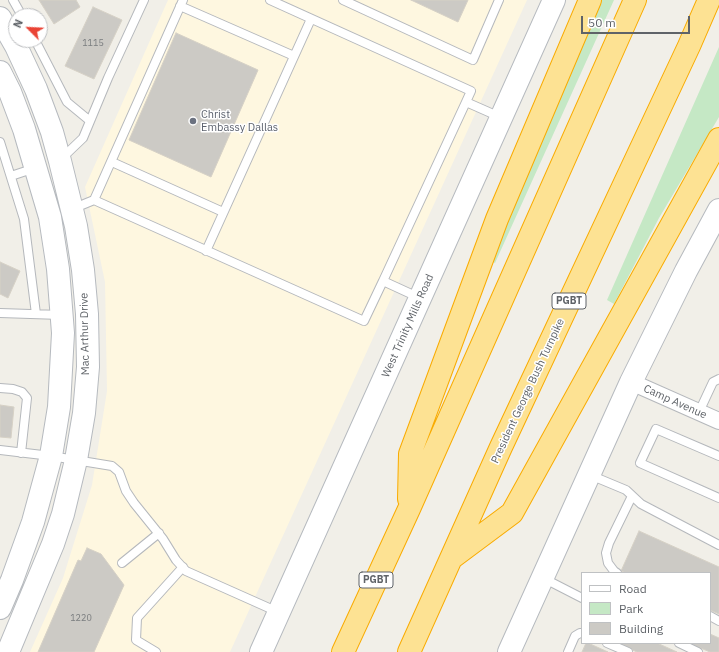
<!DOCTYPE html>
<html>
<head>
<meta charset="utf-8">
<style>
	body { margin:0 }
	#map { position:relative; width:719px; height:652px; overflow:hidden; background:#f1efe8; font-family:"IBM Plex Sans",sans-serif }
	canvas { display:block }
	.legend { position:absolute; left:581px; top:572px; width:130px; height:72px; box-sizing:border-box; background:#fff; border:1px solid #bfc1c3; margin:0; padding:5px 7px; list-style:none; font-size:12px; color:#5f6368 }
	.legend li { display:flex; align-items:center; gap:8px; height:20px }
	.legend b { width:20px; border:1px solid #bfc1c3 }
	.north { position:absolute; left:8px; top:8px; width:40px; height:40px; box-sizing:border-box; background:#fff; border:1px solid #bfc1c3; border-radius:50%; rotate:294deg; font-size:11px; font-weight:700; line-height:16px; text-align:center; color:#5f6368 }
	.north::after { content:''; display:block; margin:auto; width:14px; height:18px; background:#ea4335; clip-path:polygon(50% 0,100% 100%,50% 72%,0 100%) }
	.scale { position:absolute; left:581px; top:16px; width:109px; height:18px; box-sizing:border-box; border:2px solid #5f6368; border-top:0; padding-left:5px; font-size:12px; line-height:14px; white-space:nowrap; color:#5f6368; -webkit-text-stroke:3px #fff; paint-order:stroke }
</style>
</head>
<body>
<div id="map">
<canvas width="719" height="652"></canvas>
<ul class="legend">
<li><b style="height:5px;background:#fff"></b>Road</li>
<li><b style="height:11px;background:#c5e8c5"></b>Park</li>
<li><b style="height:11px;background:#cccac5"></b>Building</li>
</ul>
<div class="north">N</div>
<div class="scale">50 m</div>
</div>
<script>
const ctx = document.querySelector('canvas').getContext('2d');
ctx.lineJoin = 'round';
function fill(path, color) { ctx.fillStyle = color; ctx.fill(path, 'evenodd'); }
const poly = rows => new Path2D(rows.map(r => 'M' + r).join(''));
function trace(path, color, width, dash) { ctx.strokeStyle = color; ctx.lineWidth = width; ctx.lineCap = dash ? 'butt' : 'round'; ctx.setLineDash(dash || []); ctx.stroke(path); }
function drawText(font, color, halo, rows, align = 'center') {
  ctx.font = font + ' "IBM Plex Sans",sans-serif'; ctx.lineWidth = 3; ctx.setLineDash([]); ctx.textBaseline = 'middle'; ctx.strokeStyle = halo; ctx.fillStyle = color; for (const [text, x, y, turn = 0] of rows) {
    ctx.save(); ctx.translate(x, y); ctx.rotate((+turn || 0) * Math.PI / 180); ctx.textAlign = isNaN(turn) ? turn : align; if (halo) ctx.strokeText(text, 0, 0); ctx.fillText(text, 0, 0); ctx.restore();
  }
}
fill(poly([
	[168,0,527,0,230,652,30,652,63,578,92,485,107,391,105,282,85,187]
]), '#fef7e0');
fill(poly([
	[601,0,614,0,495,263,491,261,525,174,580,53],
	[719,47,719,117,659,218,614,304,607,300]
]), '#c5e8c5');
const building = poly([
	[39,0,76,0,80,7,54,24,39,0],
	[411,0,468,0,458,22,411,0],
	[93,7,122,20,94,79,65,66,93,7],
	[176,33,258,70,211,177,129,140,176,33],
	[0,262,20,271,8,298,0,294,0,262],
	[0,405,14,407,11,438,0,437,0,405],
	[639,531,719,567,719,614,710,610,710,573,626,573,621,571,639,531],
	[87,548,101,554,124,585,94,652,38,652,78,560,81,561,87,548],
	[710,634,719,638,719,652,710,652,689,643,710,643,710,634],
	[586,643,588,643,608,652,582,652,586,643],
	[617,643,657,643,677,652,637,652,617,643]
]);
fill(building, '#cccac5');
trace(building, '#d6d1c6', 1);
const lane = poly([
	[13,0,22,16],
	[270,0,471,91,466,102,500,117],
	[343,0,473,60,499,0],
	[180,6,294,56],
	[35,40,67,102,90,121],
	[0,142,24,219,36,314],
	[61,159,83,138,108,78,144,0],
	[112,162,223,212],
	[11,176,35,168],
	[94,200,183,0],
	[72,209,94,200,364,321,383,281,420,298],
	[206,251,311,19],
	[383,281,466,102],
	[0,313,61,315],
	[0,388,13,389,22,392,27,398,21,453],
	[699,412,713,382,719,379],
	[0,450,51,456,112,466,119,472,126,491,134,503,163,539,176,560,186,571,278,612],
	[719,456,656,429,640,463,719,498],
	[590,475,626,490,641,504,719,545],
	[122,563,159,533],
	[617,573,614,571,608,563,606,553,609,543,632,496],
	[543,578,582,598],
	[710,616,719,621],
	[607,643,628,652],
	[679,643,698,652],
	[156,652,136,640,137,618,183,567],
	[568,652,575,636,580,633,582,633]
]);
const street = poly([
	[631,382,719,421]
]);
const secondary = poly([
	[0,18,16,46,36,89,52,132,60,161,76,226,83,270,87,314,88,367,84,413,76,460,63,514,53,544,8,652],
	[0,72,10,92,24,129,50,217,58,269,63,333,59,407,51,456,33,522,12,580,0,608],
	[261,652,554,0],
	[509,652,631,382,686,271,719,210]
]);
const highway = poly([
	[409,499,410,454,497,219,590,0],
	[453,557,512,513,719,139],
	[343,652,409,509,635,0],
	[409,652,501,447,689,46,709,0]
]);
trace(lane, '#b5b8bc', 10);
trace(street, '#b5b8bc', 18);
trace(secondary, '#b6babf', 24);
trace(highway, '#f9ab00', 24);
trace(lane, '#fff', 8);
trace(street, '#fff', 16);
trace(secondary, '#fff', 22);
trace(highway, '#fde293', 22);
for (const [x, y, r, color] of [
	[193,121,4,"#6b7280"]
]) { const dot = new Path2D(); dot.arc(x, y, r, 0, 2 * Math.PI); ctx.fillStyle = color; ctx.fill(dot); trace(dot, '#fff', 1.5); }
drawText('9px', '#7a7d7f', null, [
	["1115",93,43],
	["1220",81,618]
]);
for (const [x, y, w] of [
	[569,301,34],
	[376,580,34]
]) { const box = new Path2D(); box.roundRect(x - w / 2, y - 8, w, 16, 3); ctx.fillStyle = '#fff'; ctx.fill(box); trace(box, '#5f6368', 1); }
drawText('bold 10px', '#5f6368', null, [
	["PGBT",569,301],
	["PGBT",376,580]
]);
drawText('11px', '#5b616d', '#fff', [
	["Christ",201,115],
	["Embassy Dallas",201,128]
], 'left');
drawText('11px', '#5f6368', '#fff', [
	["West Trinity Mills Road",408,326,-66],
	["Mac Arthur Drive",85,334,-91],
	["President George Bush Turnpike",528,391,-65],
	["Camp Avenue",675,402,24]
]);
</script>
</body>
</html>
